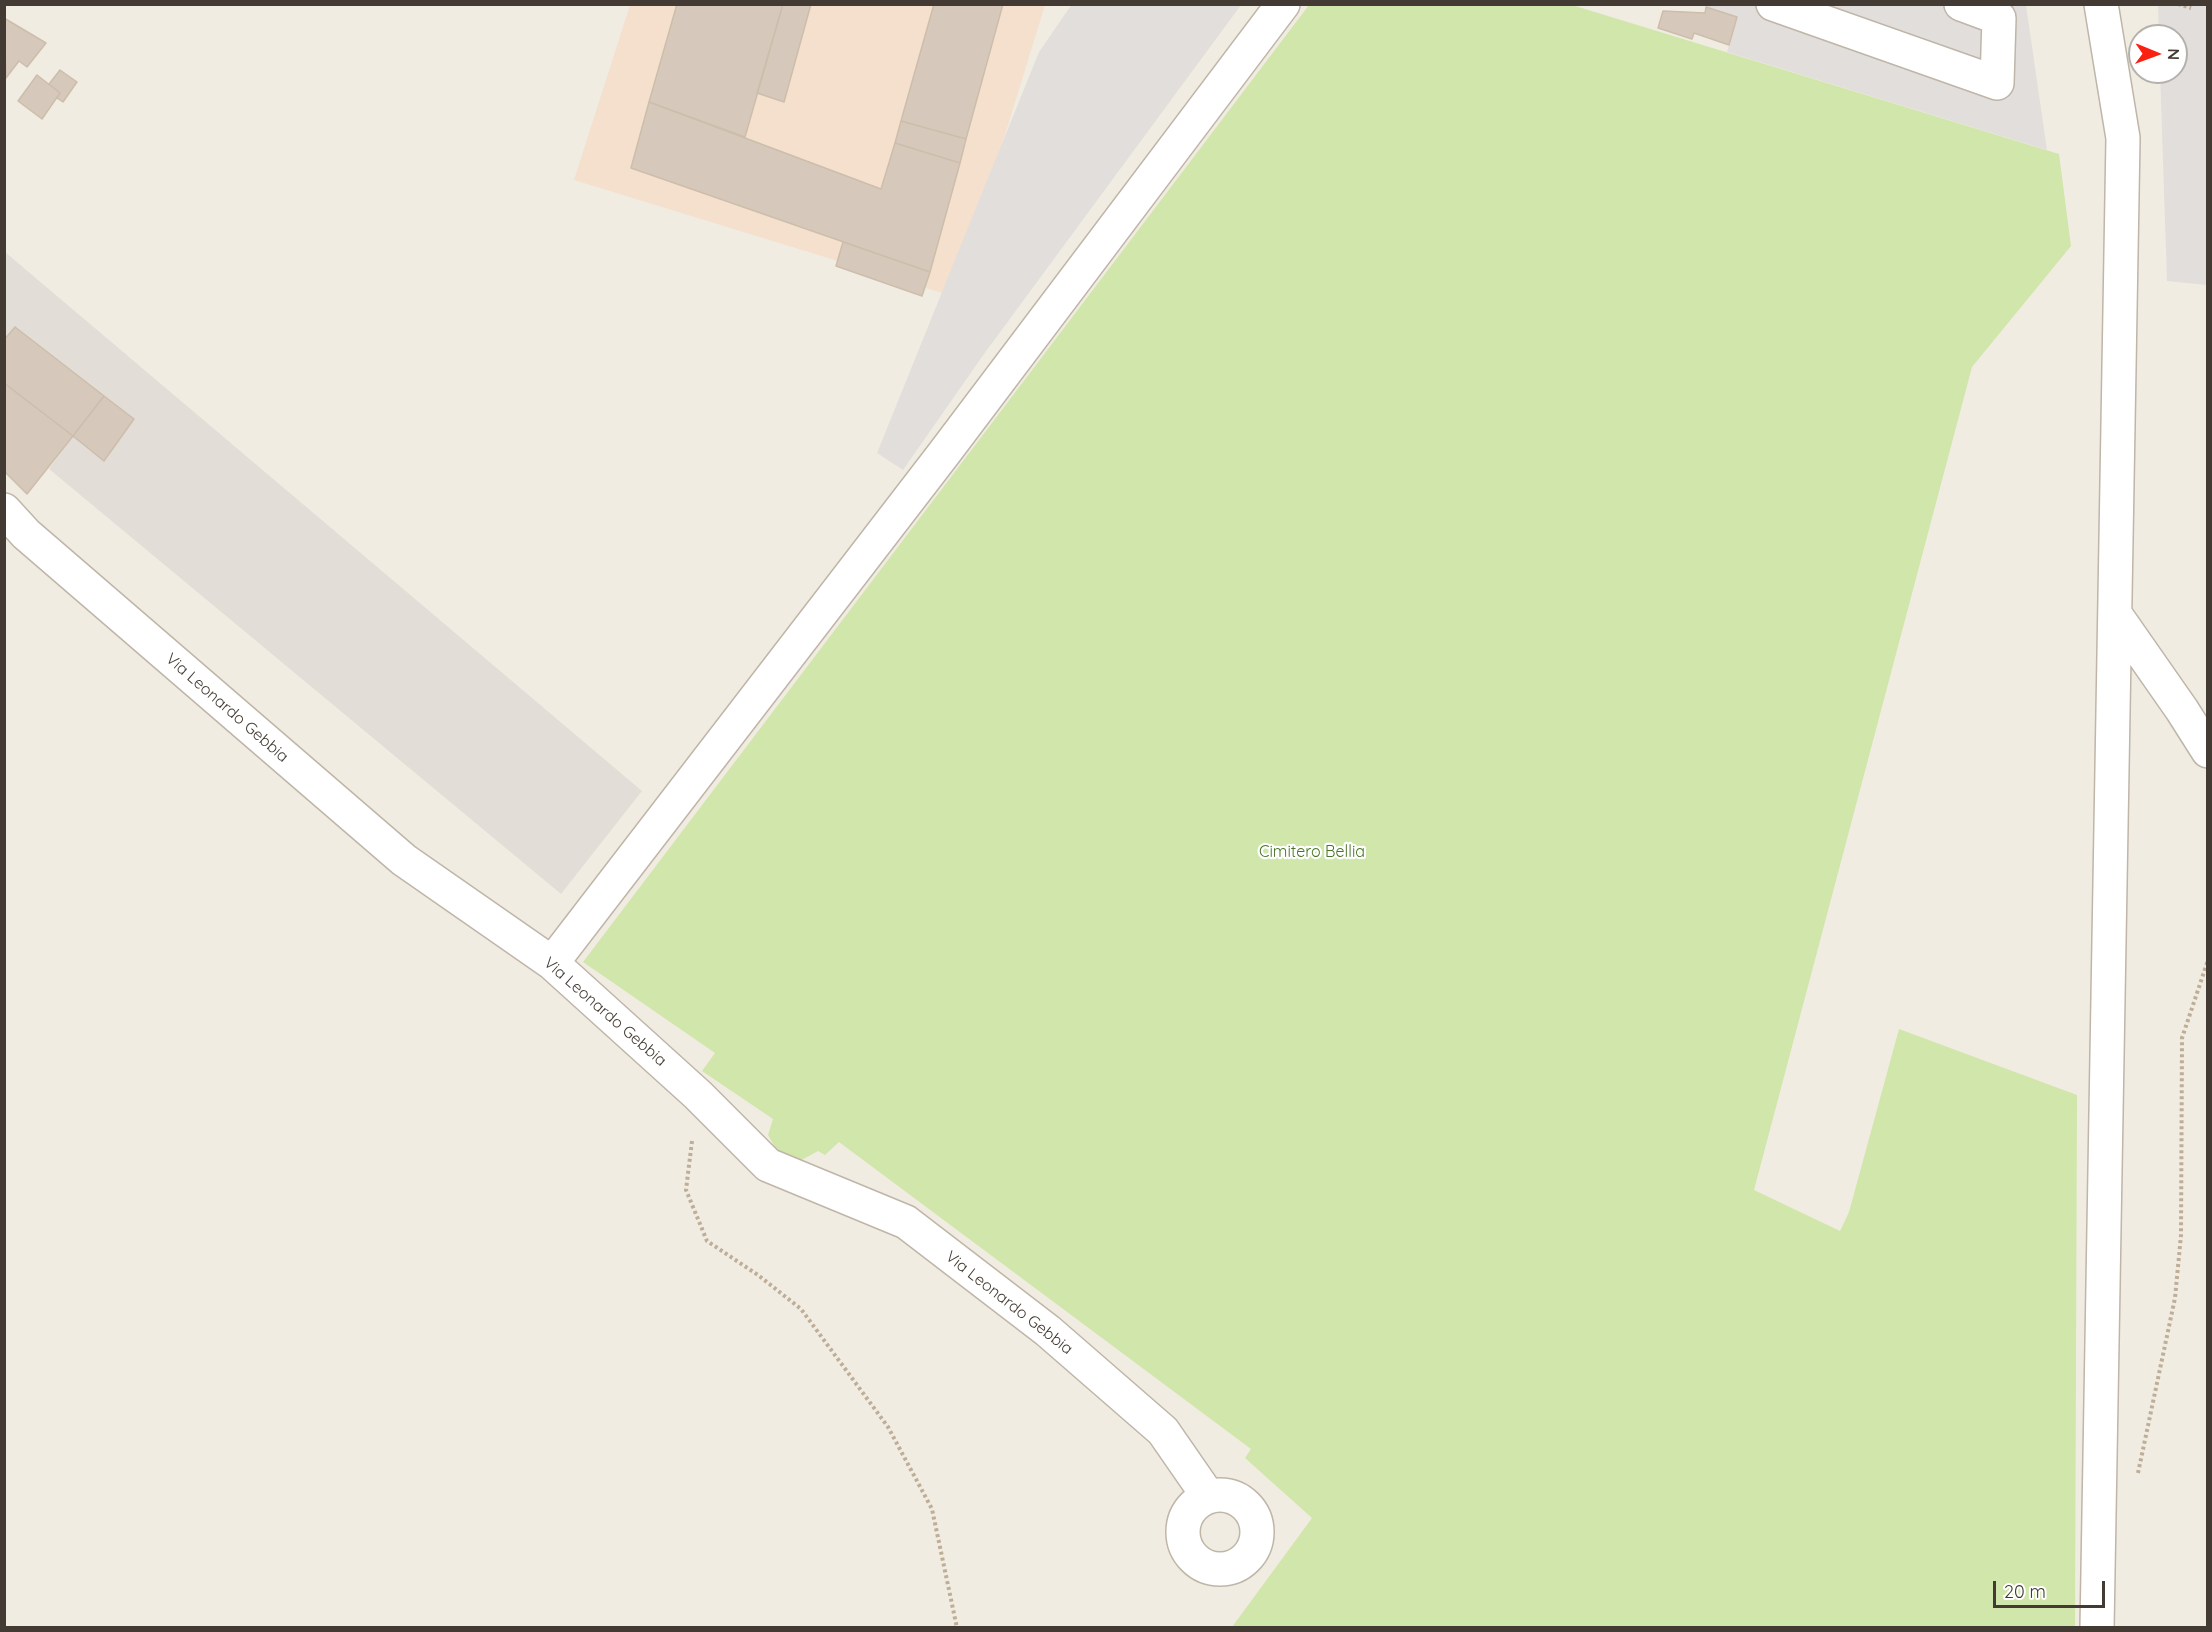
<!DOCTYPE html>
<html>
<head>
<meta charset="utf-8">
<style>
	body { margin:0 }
	#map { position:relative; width:2212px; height:1632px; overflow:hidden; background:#f1ece2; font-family:Quicksand,sans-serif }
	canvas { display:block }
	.frame { position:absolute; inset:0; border:6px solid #433b33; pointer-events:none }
	.north { position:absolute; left:2128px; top:24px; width:60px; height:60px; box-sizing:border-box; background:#fff; border:2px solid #b4b1ad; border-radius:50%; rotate:91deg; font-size:16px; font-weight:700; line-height:24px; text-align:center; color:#433b33 }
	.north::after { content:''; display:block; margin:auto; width:21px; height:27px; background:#fa2111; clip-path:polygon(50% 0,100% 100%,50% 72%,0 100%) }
	.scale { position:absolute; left:1993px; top:1581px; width:112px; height:27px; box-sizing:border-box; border:3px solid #433b33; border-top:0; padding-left:8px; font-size:18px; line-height:21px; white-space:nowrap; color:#433b33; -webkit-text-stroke:4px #fff; paint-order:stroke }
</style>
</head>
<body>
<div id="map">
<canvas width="2212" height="1632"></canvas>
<div class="frame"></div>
<div class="north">N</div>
<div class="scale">20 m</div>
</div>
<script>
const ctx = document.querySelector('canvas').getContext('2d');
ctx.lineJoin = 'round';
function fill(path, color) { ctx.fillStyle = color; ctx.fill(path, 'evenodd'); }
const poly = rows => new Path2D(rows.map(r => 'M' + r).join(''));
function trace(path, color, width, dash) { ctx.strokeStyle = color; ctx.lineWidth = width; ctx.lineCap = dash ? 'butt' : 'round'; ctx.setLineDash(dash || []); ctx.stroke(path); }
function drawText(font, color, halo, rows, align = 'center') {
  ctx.font = font + ' Quicksand,sans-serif'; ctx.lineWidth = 4.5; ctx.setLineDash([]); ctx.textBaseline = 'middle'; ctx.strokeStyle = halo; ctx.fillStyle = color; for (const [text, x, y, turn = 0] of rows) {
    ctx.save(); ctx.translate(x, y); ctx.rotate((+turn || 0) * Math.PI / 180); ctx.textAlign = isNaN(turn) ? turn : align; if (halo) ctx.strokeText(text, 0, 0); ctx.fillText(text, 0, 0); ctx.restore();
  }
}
fill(poly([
	[630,5,1045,5,955,297,574,180]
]), '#f4e0cd');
fill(poly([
	[5,252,642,791,561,894,49,469,73,436,105,461,134,419,15,328,5,340]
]), '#e3ddd8');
fill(poly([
	[1309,5,1572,5,2059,154,2071,246,1972,367,1754,1190,1840,1231,1849,1212,1899,1029,2077,1095,2075,1627,1232,1627,1312,1518,1245,1458,1251,1449,839,1142,825,1155,818,1151,796,1163,777,1151,768,1135,773,1119,702,1071,715,1053,583,962]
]), '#d0e6aa');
fill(poly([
	[1072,4,1241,5,984,354,903,470,877,453,1039,52],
	[1707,4,2026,5,2047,150,1727,52,1737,17,1706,7],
	[2158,5,2207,5,2207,285,2167,281,2160,72,2176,72,2176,36,2159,36]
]), '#e2dedb');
const building = poly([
	[677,4,783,4,745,137,649,102,677,4],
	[783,4,811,4,784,102,757,93,783,4],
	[934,4,1003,4,966,139,901,121,934,4],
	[1706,7,1737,17,1729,45,1694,33,1692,39,1658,28,1663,11,1705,13,1706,7],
	[4,18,46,43,27,67,19,61,6,78,4,18],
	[60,70,77,82,63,102,57,98,60,93,49,84,60,70],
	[37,75,60,93,42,119,18,101,37,75],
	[649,102,881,189,895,143,960,163,930,272,631,168,649,102],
	[901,121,966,139,960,163,895,143,901,121],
	[843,242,930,272,922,296,836,266,843,242],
	[15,327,104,396,73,436,4,383,4,340,15,327],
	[4,383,73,436,27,494,4,471,4,383],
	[104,396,134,419,104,461,73,436,104,396]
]);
fill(building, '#d6c9bb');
trace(building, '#cdbdab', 1.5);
const minor = poly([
	[1773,4,1997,83,1999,18,1961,4],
	[4,510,26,534,404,860,552,963,698,1095,768,1165,906,1222,1048,1331,1163,1431,1208,1496],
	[2115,614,2182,710,2208,751],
	[552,963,945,452,1283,4],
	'1183 1532a37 37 0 1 1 74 0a37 37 0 1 1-74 0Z',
	[2097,1628,2123,138,2101,4]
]);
trace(minor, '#bfb5a8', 36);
trace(poly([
	[2178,4,2191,8],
	[692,1141,686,1190,707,1241,758,1275,801,1309,888,1427,932,1509,957,1628],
	[2138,1473,2175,1298,2181,1235,2182,1038,2208,960]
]), '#bead97', 4, [3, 3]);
trace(minor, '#fff', 33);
drawText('16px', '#433b33', '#fff', [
	["Via Leonardo Gebbia",227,708,41],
	["Via Leonardo Gebbia",605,1012,41],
	["Via Leonardo Gebbia",1009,1303,38]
]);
drawText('16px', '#4a7427', '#fff', [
	["Cimitero Bellia",1312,852]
]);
</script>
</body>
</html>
